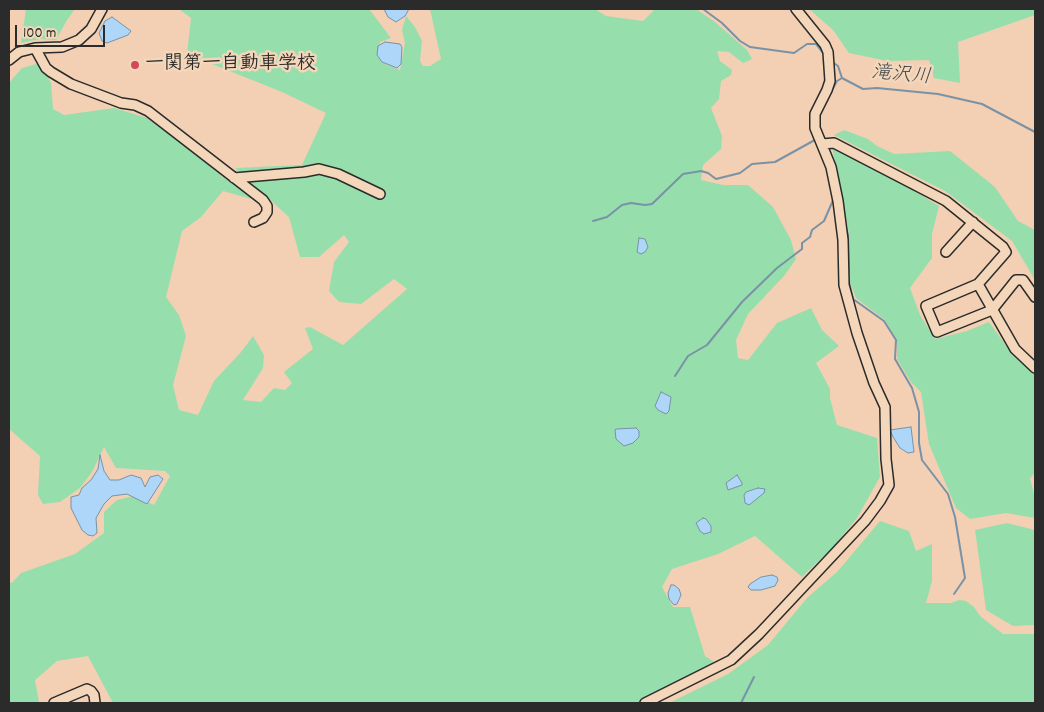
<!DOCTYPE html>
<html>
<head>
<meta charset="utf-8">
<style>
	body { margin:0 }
	#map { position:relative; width:1044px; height:712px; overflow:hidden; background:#f3cfb3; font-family:Dekko,sans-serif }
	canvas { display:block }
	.frame { position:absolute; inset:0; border:10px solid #2b2b2b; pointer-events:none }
	.scale { position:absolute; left:15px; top:25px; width:90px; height:22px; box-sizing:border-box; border:2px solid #2b2b2b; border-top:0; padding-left:6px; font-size:15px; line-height:18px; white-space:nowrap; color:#2b2b2b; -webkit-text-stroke:4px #f4d7ba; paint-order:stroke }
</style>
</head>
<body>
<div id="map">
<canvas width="1044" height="712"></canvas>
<div class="frame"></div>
<div class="scale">100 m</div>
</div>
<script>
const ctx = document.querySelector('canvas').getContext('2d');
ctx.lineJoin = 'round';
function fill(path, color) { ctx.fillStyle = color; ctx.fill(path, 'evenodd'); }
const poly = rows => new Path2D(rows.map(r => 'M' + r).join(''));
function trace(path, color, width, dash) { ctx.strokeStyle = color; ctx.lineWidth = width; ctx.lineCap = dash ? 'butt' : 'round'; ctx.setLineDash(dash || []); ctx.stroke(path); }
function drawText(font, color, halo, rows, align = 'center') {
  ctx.font = font + ' Dekko,"Klee One",sans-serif'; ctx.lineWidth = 5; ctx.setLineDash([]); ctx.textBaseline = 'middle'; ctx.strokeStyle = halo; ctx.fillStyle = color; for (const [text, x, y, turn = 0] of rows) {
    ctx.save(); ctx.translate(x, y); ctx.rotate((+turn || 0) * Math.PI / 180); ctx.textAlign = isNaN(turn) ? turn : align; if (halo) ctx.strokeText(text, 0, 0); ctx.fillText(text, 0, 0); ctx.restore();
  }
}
fill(poly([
	[26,9,75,9,67,20,56,40,40,39,21,43],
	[179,9,369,9,391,38,380,42,377,56,385,64,400,70,405,43,402,30,406,16,415,27,422,41,420,61,423,66,430,66,441,59,430,9,595,9,606,16,643,21,655,9,696,9,715,22,747,50,752,59,743,63,729,52,717,51,720,61,732,70,731,75,721,81,719,99,711,108,722,136,721,149,703,165,701,180,723,185,748,185,773,207,791,240,796,259,784,276,748,314,736,340,738,358,748,360,777,323,811,308,822,330,839,346,816,363,830,389,830,398,837,425,877,438,880,477,857,518,835,545,802,577,755,536,718,554,672,569,662,587,673,607,690,607,705,656,714,662,637,703,113,703,88,656,57,661,35,680,39,702,35,703,9,703,9,582,12,583,21,573,75,554,104,533,104,512,117,500,134,496,154,505,170,476,165,471,116,468,104,447,92,472,80,488,60,502,43,504,38,495,40,456,9,429,9,83,22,68,40,63,51,83,53,109,64,115,114,108,147,118,190,149,223,177,255,200,223,191,201,217,182,231,166,297,179,315,186,336,173,385,179,410,198,415,214,381,242,351,253,336,264,355,263,368,243,400,261,402,274,388,285,390,292,383,284,372,313,349,305,328,310,327,343,345,407,289,394,279,361,304,339,302,329,291,334,262,349,242,344,235,319,257,300,257,289,217,235,168,302,165,326,113,282,92,187,54,191,18],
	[809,9,1035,9,1035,15,958,42,960,83,934,78,929,60,887,61,849,53,833,30],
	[844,130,868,139,877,146,894,154,950,151,995,187,1018,221,1035,230,1035,280,1012,241,945,191,834,135],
	[832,147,890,176,939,206,932,234,932,258,910,288,920,315,935,339,967,331,989,322,1012,354,1035,374,1035,473,1030,478,1035,498,1035,518,1006,513,970,519,956,508,929,444,921,392,911,382,897,359,897,340,885,320,856,298,850,282,849,234],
	[880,521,909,531,916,551,932,544,932,581,926,603,951,603,959,600,966,601,974,607,980,616,1003,634,1035,634,1035,703,669,703,728,674,768,645,807,598,838,571],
	[1007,523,1035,530,1035,625,1013,626,986,610,975,530]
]), '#96dfad');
const water = poly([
	[384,9,409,9,405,16,396,22,388,17,384,9],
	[112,17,131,31,128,35,107,43,102,41,99,33,105,21,112,17],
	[385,42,400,44,402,47,401,64,397,68,382,62,377,55,378,46,385,42],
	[639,238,645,239,648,247,645,252,641,254,637,252,639,238],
	[661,392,671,397,669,411,666,414,658,410,655,406,661,392],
	[911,427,914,452,908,453,900,448,893,437,890,430,911,427],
	[636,428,639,431,639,437,633,443,624,446,616,439,615,430,616,429,636,428],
	[100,455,104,471,110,480,119,480,131,475,141,478,145,487,150,477,158,475,163,479,147,504,127,494,112,496,104,504,96,518,97,533,93,536,88,535,82,530,71,508,71,497,79,495,82,488,91,480,98,469,100,455],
	[737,475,742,483,742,485,728,490,726,483,737,475],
	[758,488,765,489,764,493,749,505,745,503,744,495,746,492,758,488],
	[703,518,706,519,711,526,711,532,704,534,700,531,696,523,703,518],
	[772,575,777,577,778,580,775,586,761,590,751,590,748,587,750,584,761,577,772,575],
	[671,585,674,585,679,589,681,595,677,604,674,605,669,599,668,593,671,585]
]);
fill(water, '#add6f8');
trace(water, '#7992a6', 1);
trace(poly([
	[703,9,722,23,740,41,750,47,794,53,807,44,816,44,826,57],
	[831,61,838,66,842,78,863,89,877,88,938,94,982,104,1035,132],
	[830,94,837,81,842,78],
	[827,146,833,160],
	[593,221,607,217,622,205,631,203,645,205,652,204,683,174,701,171,708,173,716,179,740,173,752,164,775,162,813,141,815,139],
	[845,224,848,235,849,282,853,299,884,321,896,340,895,359,912,388,919,412,919,443,922,460,948,494,955,517,965,578,954,594],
	[675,376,688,356,707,345,742,302,777,268,802,249,802,243,810,237,812,230,824,221,834,198],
	[741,703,754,677]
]), '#7992a6', 2);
const minor = poly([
	[35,48,46,68,51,72,71,84,121,103,135,105,148,111,263,200,267,206,267,212,263,218,254,222],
	[9,60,19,52,35,48,62,47,79,40,91,29,102,9],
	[822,144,834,143,946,201,1003,247,1006,252,978,284,926,306,937,332,992,310,1016,280,1023,280,1035,297],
	[234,178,304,172,319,169,338,174,380,194],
	[946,252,973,222],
	[978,284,1015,349,1035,368],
	[54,703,87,689,91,691,94,695,95,703],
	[645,703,731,660,759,634,865,521,880,501,889,485,886,459,885,407,874,383,857,333,844,285,843,240,838,201,831,167,815,128,815,114,827,90,830,81,828,52,825,45,796,9]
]);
trace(minor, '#2b2b2b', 12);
trace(minor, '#f4d7ba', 9);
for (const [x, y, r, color] of [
	[135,65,5,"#d1495b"]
]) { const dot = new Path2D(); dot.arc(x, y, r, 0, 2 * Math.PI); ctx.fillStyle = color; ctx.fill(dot); trace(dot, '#f4d7ba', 2); }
drawText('bold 19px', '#2b2b2b', '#f4d7ba', [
	["一関第一自動車学校",145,65]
], 'left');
drawText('italic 20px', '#3e454a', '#f4d7ba', [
	["滝沢川",901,77,5]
]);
</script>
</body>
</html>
